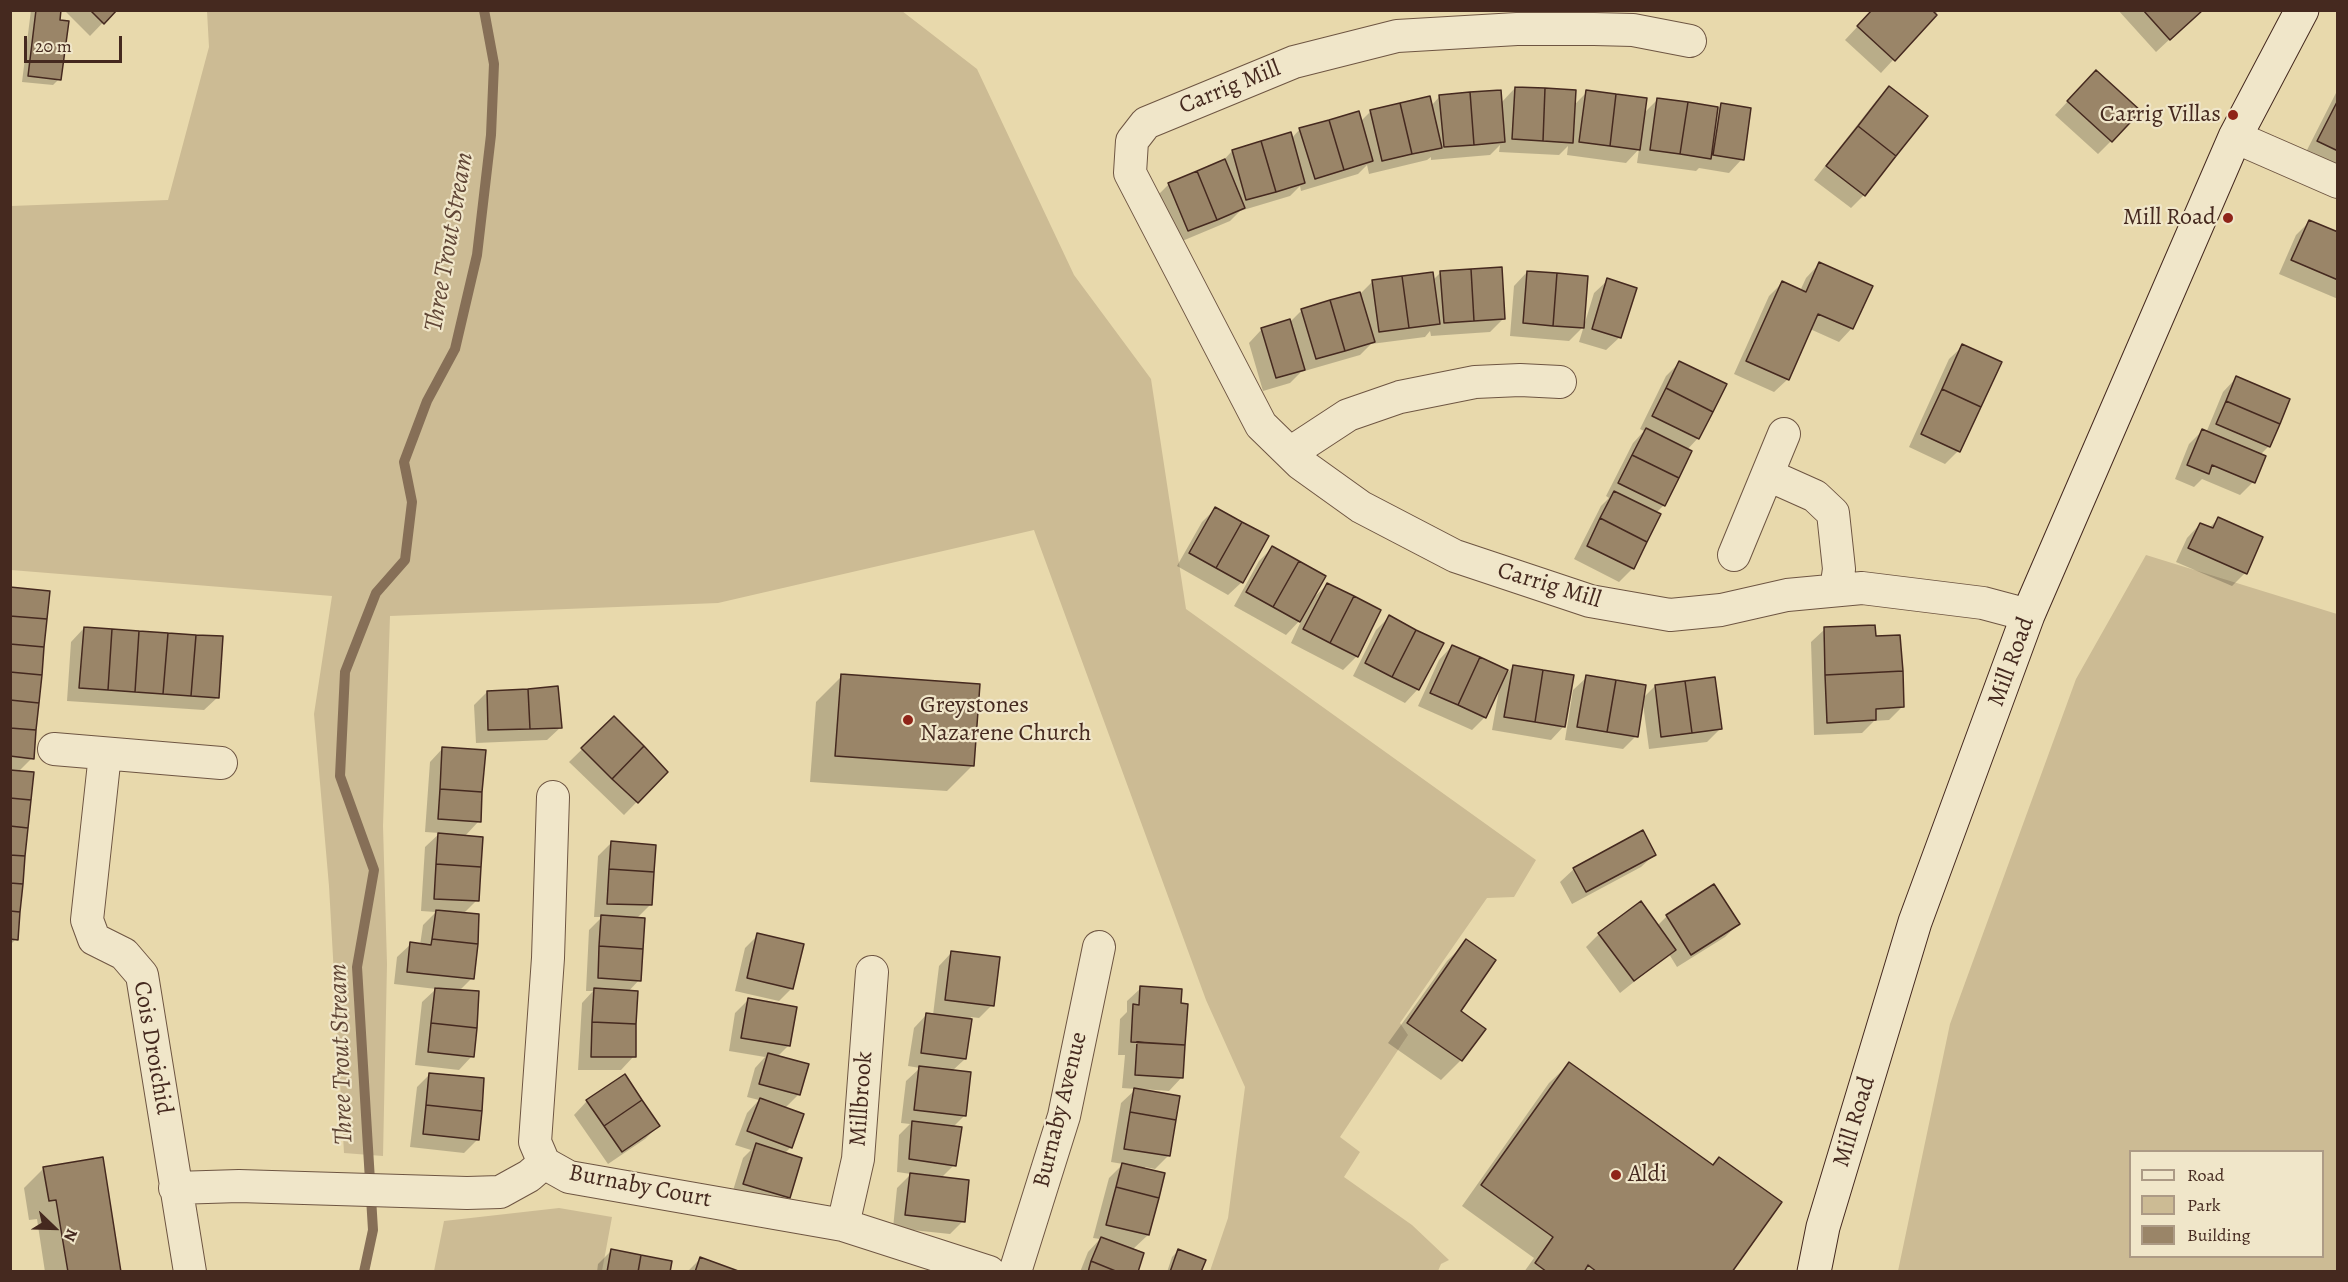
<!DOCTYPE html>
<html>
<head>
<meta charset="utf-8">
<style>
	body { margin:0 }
	#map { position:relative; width:2348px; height:1282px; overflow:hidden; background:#e8d9ac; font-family:Alegreya,serif }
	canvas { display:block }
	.frame { position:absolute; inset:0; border:12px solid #45291f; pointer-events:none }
	.legend { position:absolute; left:2129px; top:1150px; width:195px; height:108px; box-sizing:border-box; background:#f0e6c9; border:2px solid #ac9a85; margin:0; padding:8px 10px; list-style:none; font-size:18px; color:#45291f }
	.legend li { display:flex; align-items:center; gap:12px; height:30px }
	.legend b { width:30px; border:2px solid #ac9a85 }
	.north { position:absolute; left:24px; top:1198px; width:60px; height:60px; -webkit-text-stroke:4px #f0e6c9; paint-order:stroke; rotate:113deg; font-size:16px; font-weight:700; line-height:24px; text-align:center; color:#45291f }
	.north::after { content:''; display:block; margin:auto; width:21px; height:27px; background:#45291f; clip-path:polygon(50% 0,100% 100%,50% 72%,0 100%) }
	.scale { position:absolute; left:24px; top:36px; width:98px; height:27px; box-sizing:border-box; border:3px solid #45291f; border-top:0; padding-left:8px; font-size:18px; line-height:21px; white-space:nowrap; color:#45291f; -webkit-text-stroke:4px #f0e6c9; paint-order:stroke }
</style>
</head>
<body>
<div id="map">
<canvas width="2348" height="1282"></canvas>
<div class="frame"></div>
<ul class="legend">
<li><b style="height:8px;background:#f0e6c9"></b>Road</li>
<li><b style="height:16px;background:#ccbb94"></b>Park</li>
<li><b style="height:16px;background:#9a8568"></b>Building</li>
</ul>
<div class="north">N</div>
<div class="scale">20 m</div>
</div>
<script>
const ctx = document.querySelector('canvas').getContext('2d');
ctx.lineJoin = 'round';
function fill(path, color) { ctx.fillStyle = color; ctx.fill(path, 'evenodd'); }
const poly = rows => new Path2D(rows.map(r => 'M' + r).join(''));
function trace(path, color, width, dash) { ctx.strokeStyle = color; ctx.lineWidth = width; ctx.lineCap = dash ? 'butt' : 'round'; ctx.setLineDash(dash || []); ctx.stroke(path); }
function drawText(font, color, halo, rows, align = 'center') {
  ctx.font = font + ' Alegreya,serif'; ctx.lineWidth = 4.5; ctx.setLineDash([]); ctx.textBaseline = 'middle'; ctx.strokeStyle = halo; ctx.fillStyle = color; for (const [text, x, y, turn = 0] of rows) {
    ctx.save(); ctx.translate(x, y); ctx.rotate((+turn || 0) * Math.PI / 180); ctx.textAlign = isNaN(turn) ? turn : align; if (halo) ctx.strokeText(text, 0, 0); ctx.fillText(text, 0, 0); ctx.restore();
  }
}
fill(poly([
	[207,11,902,11,977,69,1074,275,1151,379,1186,609,1536,860,1514,897,1487,898,1400,1023,1408,1035,1340,1137,1360,1152,1344,1177,1412,1225,1449,1260,1441,1264,1438,1271,1210,1271,1228,1218,1245,1087,1206,1000,1034,530,718,603,390,616,383,826,387,964,383,1156,344,1153,329,886,314,714,332,596,11,570,11,206,168,200,209,47],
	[2146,555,2337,614,2337,1271,1898,1271,1950,1024,2076,679],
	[2130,1152,2322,1152,2322,1256,2130,1256],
	[559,1208,612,1217,602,1271,434,1271,444,1221]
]), '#ccbb94');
fill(poly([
	[31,10,60,10,59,79,53,85,22,82],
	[64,10,115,10,90,36],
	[1873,10,1939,10,1881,73,1845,40],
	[2118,10,2201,10,2156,52],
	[2083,85,2111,141,2098,154,2055,115],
	[1515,88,1574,105,1587,92,1644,113,1658,99,1718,108,1722,105,1742,159,1729,173,1699,168,1696,171,1637,163,1639,149,1626,163,1567,155,1568,146,1559,155,1499,152,1500,145,1490,155,1431,160,1431,157,1427,160,1369,174,1367,165,1358,174,1301,191,1300,186,1290,196,1240,211,1230,221,1175,244,1156,197,1169,184,1221,163,1232,151,1291,139,1300,129,1360,122,1371,111,1431,106,1440,96,1500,104],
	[1890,88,1926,116,1864,195,1851,208,1814,180,1876,101],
	[2338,89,2338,170,2305,154],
	[2309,222,2338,234,2338,299,2279,274,2296,235],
	[1819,264,1852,328,1839,342,1810,329,1788,379,1774,392,1734,374,1769,296,1782,283,1800,291,1806,278],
	[1441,272,1503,319,1490,332,1431,336,1430,331,1425,337,1371,344,1360,355,1301,372,1290,383,1263,391,1249,343,1262,329,1291,321,1302,310,1359,295,1373,281,1432,281],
	[1527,272,1582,328,1569,341,1510,336,1514,286],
	[1608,280,1620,337,1606,350,1579,342,1594,293],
	[1963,346,1958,451,1945,464,1909,447,1949,359],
	[1680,362,1698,438,1687,450,1664,505,1656,513,1633,568,1619,582,1574,559,1601,506,1609,498,1606,496,1633,443,1644,431,1640,429,1666,376],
	[2236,378,2269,446,2260,455,2253,482,2240,495,2202,479,2194,487,2175,479,2189,444,2202,431,2206,433,2223,392],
	[1215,509,1242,582,1228,595,1177,566,1202,522],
	[2218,519,2245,573,2232,586,2176,562,2187,538,2200,524,2209,528],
	[1272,548,1311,600,1327,585,1379,611,1357,656,1343,670,1291,643,1303,617,1286,635,1234,606,1259,561],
	[10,589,32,758,18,772,16,939,10,945],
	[1389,617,1418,689,1405,703,1353,676,1376,630],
	[84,628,218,697,204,710,67,701,71,642],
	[1825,629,1874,638,1902,707,1889,720,1874,721,1862,733,1814,735,1811,642],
	[1452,646,1504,676,1513,667,1564,726,1551,740,1492,730,1499,690,1485,717,1472,730,1418,706,1439,660],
	[842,676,973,765,947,791,810,782,816,702],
	[1587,677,1642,699,1655,686,1721,728,1707,742,1649,749,1643,704,1636,736,1623,749,1565,740,1573,690],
	[487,692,561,727,547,740,476,743,474,705],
	[614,718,666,772,624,815,569,762],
	[443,748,479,821,464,837,477,900,463,914,472,978,459,991,472,1056,459,1070,415,1065,422,1002,436,989,394,984,397,957,411,944,420,945,423,925,436,912,421,911,425,847,440,833,425,832,430,762],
	[611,843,651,904,636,919,639,980,628,992,634,1056,621,1070,578,1070,582,1003,593,991,586,991,589,930,602,917,594,917,598,856],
	[1655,854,1641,867,1572,904,1560,882,1574,869],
	[1667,916,1738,924,1725,937,1677,967,1669,954,1620,993,1586,947,1599,934,1657,926],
	[758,935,792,988,779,1001,735,991,745,948],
	[1467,941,1459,1011,1483,1029,1461,1060,1441,1080,1388,1043,1447,961],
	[952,952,992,1005,979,1018,971,1017,965,1059,952,1071,965,1115,953,1127,954,1165,941,1178,963,1221,950,1234,893,1228,897,1188,911,1174,897,1172,899,1135,910,1124,901,1123,906,1081,920,1068,908,1066,914,1028,927,1014,933,1015,939,966],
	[1141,988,1182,1077,1169,1091,1142,1089,1168,1156,1155,1169,1145,1167,1144,1170,1163,1174,1148,1235,1132,1250,1136,1272,1080,1272,1088,1252,1100,1239,1093,1238,1109,1178,1123,1164,1111,1162,1121,1103,1136,1089,1122,1088,1125,1055,1118,1055,1120,1019,1127,1012,1127,1001],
	[748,1000,789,1045,777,1057,799,1094,784,1109,791,1147,784,1154,788,1197,775,1211,731,1197,743,1158,751,1150,735,1145,747,1113,759,1100,747,1097,755,1068,765,1057,729,1051,735,1013],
	[1569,1064,1712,1166,1719,1158,1730,1272,1524,1272,1534,1258,1462,1206,1549,1083],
	[430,1074,477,1140,464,1153,410,1147,417,1087],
	[625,1076,658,1126,645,1139,608,1164,574,1115,587,1101],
	[44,1168,120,1272,45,1272,37,1219,29,1220,24,1188],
	[611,1251,668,1272,597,1272,598,1264],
	[1178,1251,1199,1272,1167,1272,1172,1257],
	[700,1259,737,1272,687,1272]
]), '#0003');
trace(poly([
	[364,1272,373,1230,357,967,374,870,340,776,345,672,376,593,405,560,412,502,404,462,427,401,455,349,477,255,491,135,494,64,484,10]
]), '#866f57', 10);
const building = poly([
	[36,10,61,10,60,20,69,21,61,80,28,76,36,10],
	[90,10,117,10,104,24,90,10],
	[1872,10,1932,10,1937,15,1895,61,1857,26,1872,10],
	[2143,10,2203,10,2170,40,2143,10],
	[2096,70,2141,111,2112,142,2067,101,2096,70],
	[1889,86,1928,116,1896,156,1858,126,1889,86],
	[1515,87,1545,88,1543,141,1512,139,1515,87],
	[1545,88,1576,90,1573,143,1543,141,1545,88],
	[1501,90,1505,142,1474,145,1470,92,1501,90],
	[1586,90,1616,94,1610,146,1579,142,1586,90],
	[1470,92,1474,145,1444,147,1439,95,1470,92],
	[1616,94,1647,98,1640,150,1610,146,1616,94],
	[1430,96,1442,148,1412,154,1400,103,1430,96],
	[1657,98,1688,102,1680,154,1650,150,1657,98],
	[2338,100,2338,151,2317,141,2338,100],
	[1688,102,1718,107,1711,159,1680,154,1688,102],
	[1400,103,1412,154,1382,161,1370,110,1400,103],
	[1721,103,1751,108,1744,160,1713,155,1721,103],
	[1359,111,1373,161,1344,170,1329,120,1359,111],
	[1329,120,1344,170,1315,179,1299,128,1329,120],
	[1858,126,1896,156,1865,196,1826,166,1858,126],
	[1291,132,1305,183,1276,192,1261,141,1291,132],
	[1261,141,1276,192,1246,200,1232,150,1261,141],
	[1225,159,1245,208,1217,220,1197,171,1225,159],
	[1197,171,1217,220,1188,231,1168,183,1197,171],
	[2309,220,2338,232,2338,280,2291,260,2309,220],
	[1819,262,1873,286,1853,329,1818,314,1789,380,1746,361,1782,281,1806,292,1819,262],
	[1502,267,1505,319,1474,321,1471,269,1502,267],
	[1471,269,1474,321,1444,323,1440,271,1471,269],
	[1527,271,1557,273,1553,326,1523,323,1527,271],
	[1433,272,1440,324,1409,328,1402,276,1433,272],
	[1557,273,1588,276,1584,328,1553,326,1557,273],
	[1402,276,1409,328,1379,332,1372,280,1402,276],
	[1607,278,1637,288,1621,338,1592,329,1607,278],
	[1360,292,1375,342,1345,351,1330,300,1360,292],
	[1330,300,1345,351,1316,359,1301,309,1330,300],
	[1290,319,1305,370,1276,378,1261,328,1290,319],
	[1962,344,2002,362,1981,407,1942,389,1962,344],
	[1679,361,1727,384,1713,412,1666,388,1679,361],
	[2236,376,2290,399,2280,424,2226,401,2236,376],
	[1666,388,1713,412,1699,439,1652,416,1666,388],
	[1942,389,1981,407,1960,452,1921,434,1942,389],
	[2226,401,2280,424,2270,447,2216,424,2226,401],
	[1646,428,1692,451,1679,478,1632,455,1646,428],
	[2202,429,2266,456,2255,483,2212,465,2209,474,2187,465,2202,429],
	[1632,455,1679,478,1665,506,1618,483,1632,455],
	[1614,491,1661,514,1647,542,1600,518,1614,491],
	[1215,507,1242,522,1216,568,1189,553,1215,507],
	[2218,517,2263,537,2247,574,2188,548,2200,523,2213,528,2218,517],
	[1600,518,1647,542,1634,569,1587,546,1600,518],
	[1242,522,1269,536,1243,583,1216,568,1242,522],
	[1272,546,1299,561,1273,607,1246,592,1272,546],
	[1299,561,1326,576,1300,622,1273,607,1299,561],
	[1327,583,1354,596,1330,643,1303,629,1327,583],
	[10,587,50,591,47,619,10,616,10,587],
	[1354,596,1381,610,1358,657,1330,643,1354,596],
	[1389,615,1416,630,1392,677,1365,663,1389,615],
	[10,616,47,619,44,647,10,644,10,616],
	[1875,625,1876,636,1900,635,1903,671,1825,675,1824,627,1875,625],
	[84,627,112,629,108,690,79,688,84,627],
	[112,629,139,631,135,692,108,690,112,629],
	[1416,630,1444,643,1419,690,1392,677,1416,630],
	[139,631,168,633,163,694,135,692,139,631],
	[168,633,196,635,191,696,163,694,168,633],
	[196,635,223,636,219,698,191,696,196,635],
	[10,644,44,647,42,675,10,672,10,644],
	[1452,645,1480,657,1458,705,1430,693,1452,645],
	[1480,657,1508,670,1486,718,1458,705,1480,657],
	[1513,665,1543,670,1535,722,1504,717,1513,665],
	[1543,670,1574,675,1565,727,1535,722,1543,670],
	[1903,671,1904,707,1876,709,1876,720,1827,723,1825,675,1903,671],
	[10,672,42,675,39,703,10,700,10,672],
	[841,674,980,684,974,766,835,756,841,674],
	[1586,675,1616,680,1607,732,1577,727,1586,675],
	[1715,677,1722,729,1692,733,1685,681,1715,677],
	[1616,680,1646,685,1638,737,1607,732,1616,680],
	[1685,681,1692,733,1661,737,1655,685,1685,681],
	[558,686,562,728,530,729,528,689,558,686],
	[528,689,530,729,488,730,487,691,528,689],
	[10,700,39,703,36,730,10,728,10,700],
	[614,716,644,746,612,779,581,748,614,716],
	[10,728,36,730,34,759,10,756,10,728],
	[644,746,668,772,638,803,612,779,644,746],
	[442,747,486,750,482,792,440,789,442,747],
	[10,770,34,772,31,800,10,798,10,770],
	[440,789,482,792,481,822,438,819,440,789],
	[10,798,31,800,28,828,10,826,10,798],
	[10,826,28,828,25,856,10,855,10,826],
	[1643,830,1656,855,1586,892,1573,868,1643,830],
	[438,833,483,837,481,867,436,864,438,833],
	[611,841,656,845,654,872,609,869,611,841],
	[10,855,25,856,23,884,10,883,10,855],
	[436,864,481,867,479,901,434,899,436,864],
	[609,869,654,872,652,905,607,904,609,869],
	[10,883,23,884,20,912,10,911,10,883],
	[1714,884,1740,924,1691,955,1666,915,1714,884],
	[1641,901,1676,950,1634,981,1598,933,1641,901],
	[436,910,479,914,478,944,432,939,436,910],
	[10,911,20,912,18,940,10,939,10,911],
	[601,915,645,918,643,949,599,946,601,915],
	[757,933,804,944,793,989,747,978,757,933],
	[432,939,478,944,474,979,407,972,410,942,431,945,432,939],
	[1466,939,1496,960,1461,1011,1486,1029,1462,1061,1407,1023,1466,939],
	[599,946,643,949,641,981,598,978,599,946],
	[951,951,1000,957,994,1006,945,1000,951,951],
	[1140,986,1182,989,1181,1003,1188,1004,1185,1045,1131,1042,1133,1004,1139,1005,1140,986],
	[435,988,479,991,477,1028,431,1023,435,988],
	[594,988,638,991,636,1024,592,1022,594,988],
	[748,998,797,1007,790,1046,741,1038,748,998],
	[926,1013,972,1019,966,1059,921,1053,926,1013],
	[592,1022,636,1024,636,1057,591,1057,592,1022],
	[431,1023,477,1028,474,1057,428,1052,431,1023],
	[1137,1042,1185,1045,1183,1078,1135,1075,1137,1042],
	[768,1053,809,1064,800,1095,759,1084,768,1053],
	[1569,1062,1713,1165,1719,1157,1782,1202,1732,1272,1597,1272,1588,1265,1584,1272,1547,1272,1535,1263,1553,1237,1481,1185,1569,1062],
	[919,1066,971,1072,966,1116,914,1110,919,1066],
	[429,1073,484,1078,482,1111,426,1105,429,1073],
	[625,1074,642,1100,604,1126,586,1100,625,1074],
	[1134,1088,1180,1096,1176,1120,1130,1112,1134,1088],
	[760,1098,804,1114,792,1148,747,1131,760,1098],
	[642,1100,660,1126,622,1152,604,1126,642,1100],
	[426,1105,482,1111,479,1140,423,1134,426,1105],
	[1130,1112,1176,1120,1170,1156,1124,1149,1130,1112],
	[912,1121,962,1127,956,1166,909,1159,912,1121],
	[756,1143,802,1158,790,1198,743,1184,756,1143],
	[103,1157,121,1272,68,1272,56,1200,49,1201,43,1167,103,1157],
	[1122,1163,1165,1173,1159,1198,1116,1187,1122,1163],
	[910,1173,969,1180,965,1222,905,1215,910,1173],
	[1116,1187,1159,1198,1149,1235,1106,1225,1116,1187],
	[1101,1237,1144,1253,1138,1272,1118,1272,1091,1261,1101,1237],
	[611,1249,641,1255,638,1272,607,1272,611,1249],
	[1178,1249,1206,1260,1201,1272,1170,1272,1178,1249],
	[641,1255,672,1261,670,1272,638,1272,641,1255],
	[700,1257,741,1272,695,1272,700,1257],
	[1091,1261,1118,1272,1088,1272,1091,1261]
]);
fill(building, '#9a8568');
trace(building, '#45291f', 1.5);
const street = poly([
	[1690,41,1633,30,1594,29,1517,29,1397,36,1294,62,1146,123,1132,141,1130,173,1261,425,1301,464,1361,507,1455,556,1590,601,1670,615,1721,610,1787,595,1862,588,1983,603,2028,615],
	[2235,137,2338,182],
	[1290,453,1348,415,1400,397,1475,382,1520,380,1560,382],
	[1768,475,1815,496,1833,513,1839,569,1836,590],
	[1734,555,1784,434],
	[54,749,221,763],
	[105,754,87,920,94,939,124,954,142,975,190,1272],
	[553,797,548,958,535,1142,544,1163,569,1177,843,1225,989,1272],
	[175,1188,239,1186,467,1193,500,1192,529,1176,544,1163],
	[843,1225,858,1159,872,972],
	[1015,1272,1064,1116,1099,947]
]);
const secondary = poly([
	[1814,1272,1823,1227,1915,922,2028,615,2235,137,2302,10]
]);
trace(street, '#6e5542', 34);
trace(secondary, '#45291f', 35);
trace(street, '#f0e6c9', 32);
trace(secondary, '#f0e6c9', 33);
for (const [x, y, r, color] of [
	[2233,115,6,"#8f2418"],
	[2228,218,6,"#8f2418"],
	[908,720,6,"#8f2418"],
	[1616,1175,6,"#8f2418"]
]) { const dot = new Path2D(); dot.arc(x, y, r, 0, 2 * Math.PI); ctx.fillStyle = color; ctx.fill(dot); trace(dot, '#f0e6c9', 2); }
drawText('24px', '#45291f', '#f0e6c9', [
	["Carrig Mill",1230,88,-22],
	["Carrig Mill",1549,586,17],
	["Mill Road",2012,662,-70],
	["Cois Droichid",152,1048,80],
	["Millbrook",862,1099,-86],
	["Burnaby Avenue",1061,1110,-76],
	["Mill Road",1855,1122,-73],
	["Burnaby Court",640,1187,11]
]);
drawText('24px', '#45291f', '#f0e6c9', [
	["Carrig Villas",2221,115],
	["Mill Road",2216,218],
	["Greystones",920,706,"left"],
	["Nazarene Church",920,734,"left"],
	["Aldi",1628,1175,"left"]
], 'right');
drawText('italic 26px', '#604636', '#f0e6c9', [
	["Three Trout Stream",450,242,-80],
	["Three Trout Stream",342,1054,-92]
]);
</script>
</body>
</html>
